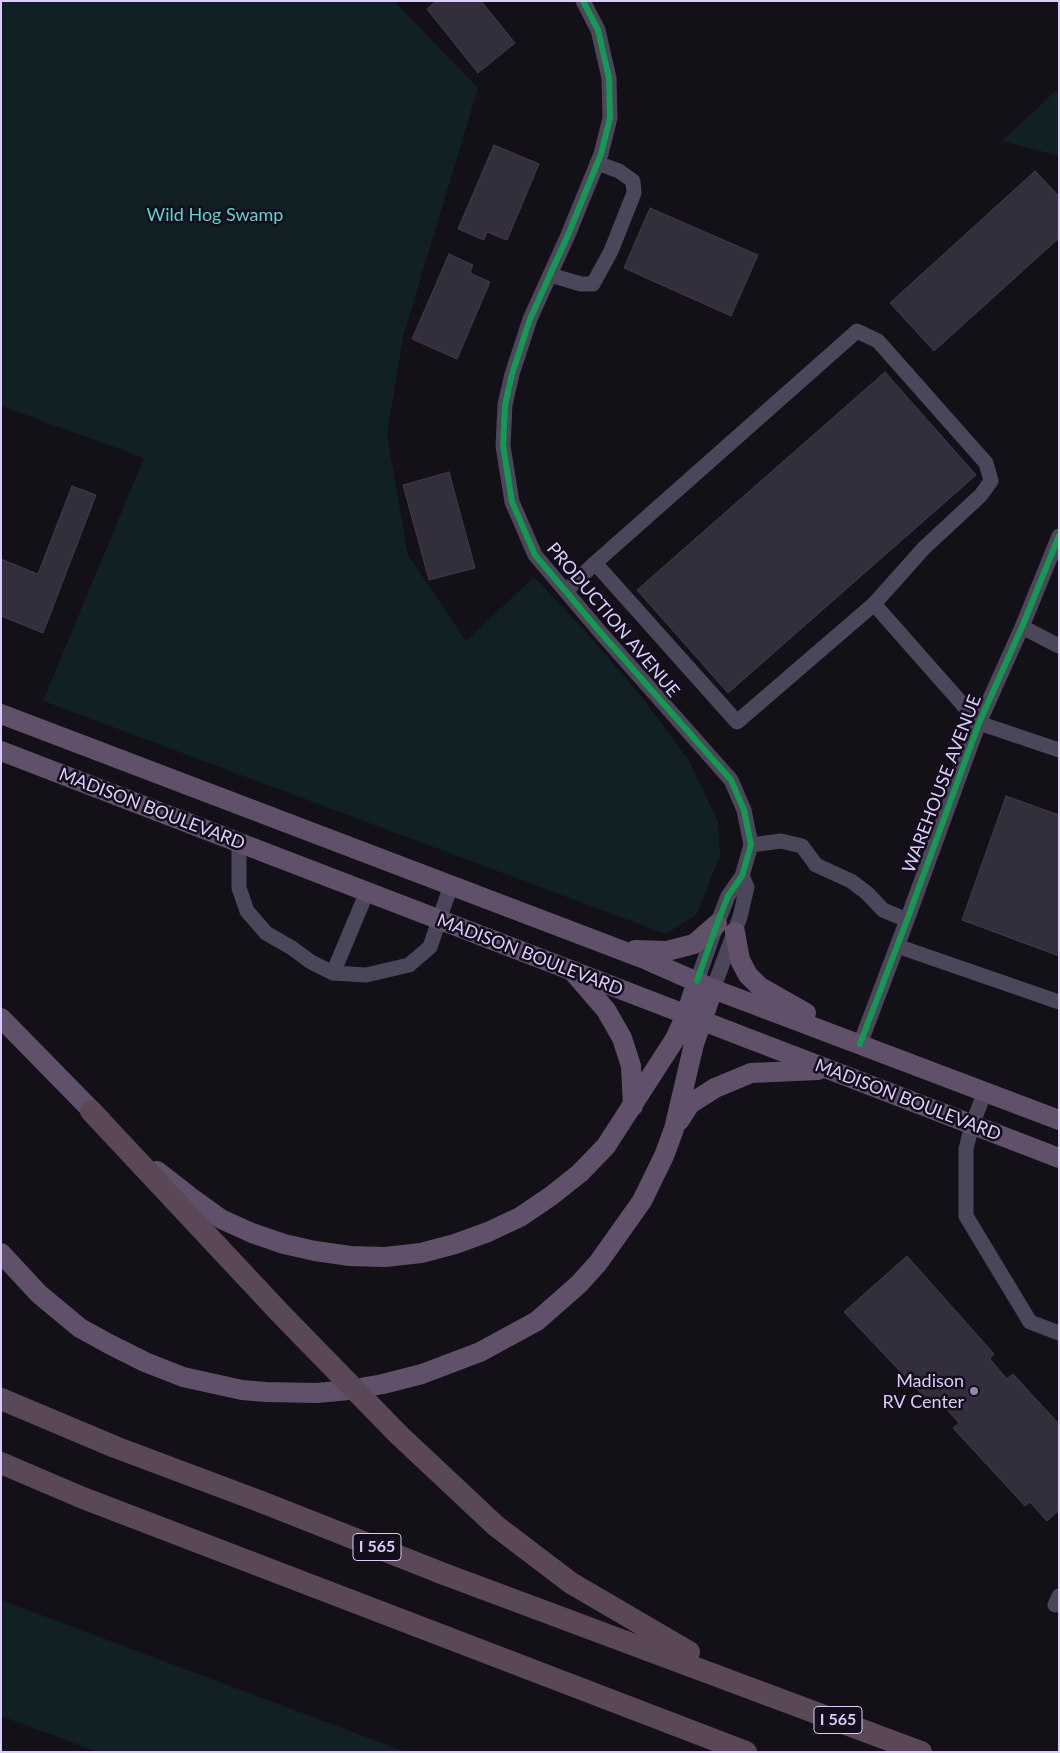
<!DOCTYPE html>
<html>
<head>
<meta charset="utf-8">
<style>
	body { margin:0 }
	#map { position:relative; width:1060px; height:1753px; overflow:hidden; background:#141018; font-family:Lato,sans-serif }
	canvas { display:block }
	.frame { position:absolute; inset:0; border:2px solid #dbccfb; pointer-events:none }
</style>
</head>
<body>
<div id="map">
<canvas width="1060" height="1753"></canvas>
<div class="frame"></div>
</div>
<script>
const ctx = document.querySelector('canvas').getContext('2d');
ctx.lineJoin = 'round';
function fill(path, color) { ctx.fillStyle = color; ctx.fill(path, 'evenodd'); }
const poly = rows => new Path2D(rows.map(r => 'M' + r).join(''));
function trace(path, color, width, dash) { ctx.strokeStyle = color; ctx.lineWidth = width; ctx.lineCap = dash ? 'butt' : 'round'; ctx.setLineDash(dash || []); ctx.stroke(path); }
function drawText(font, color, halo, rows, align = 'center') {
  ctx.font = font + ' Lato,sans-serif'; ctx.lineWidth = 5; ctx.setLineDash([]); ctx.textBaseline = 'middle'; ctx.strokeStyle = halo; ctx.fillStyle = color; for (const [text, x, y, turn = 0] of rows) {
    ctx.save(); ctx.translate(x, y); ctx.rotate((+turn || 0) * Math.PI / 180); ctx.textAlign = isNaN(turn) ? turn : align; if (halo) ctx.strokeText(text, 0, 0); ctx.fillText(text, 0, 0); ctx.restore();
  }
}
fill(poly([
	[1,1,394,1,478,88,403,337,387,435,408,555,466,641,534,577,586,632,644,700,689,761,718,821,720,855,697,914,666,934,43,701,144,458,1,406],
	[1059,88,1059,156,1002,141],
	[1,1600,406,1752,98,1752,66,1740,1,1716]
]), '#112024');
const building = poly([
	[436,1,481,1,515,43,478,73,427,9,436,1],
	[494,145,539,164,507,240,487,232,484,240,458,229,494,145],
	[1035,171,1059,196,1059,238,934,351,890,303,1035,171],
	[650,208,758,255,731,316,624,268,650,208],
	[449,254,473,265,470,273,490,282,457,359,412,339,449,254],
	[885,372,976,475,728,693,637,590,885,372],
	[449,472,475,568,429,580,403,485,449,472],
	[72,486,96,495,43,633,1,616,1,559,38,574,72,486],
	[1006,796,1059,815,1059,956,962,920,1006,796],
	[907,1256,994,1354,990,1359,1007,1379,1013,1374,1059,1424,1059,1510,1047,1521,1030,1502,1025,1506,953,1428,959,1423,941,1403,935,1408,844,1312,907,1256]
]);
fill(building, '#332e3b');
trace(building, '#423a4c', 1);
trace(poly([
	[583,1,598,30,609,78,610,118,601,154,568,235,530,319,512,374,505,405,503,446,512,502,535,555,601,633,731,780,744,810,751,845,742,876,728,896,717,924,697,981],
	[550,275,581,284,593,284,611,251,634,193,633,181,619,171,597,163],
	[566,591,595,563,857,331,878,341,986,463,991,481,981,495,924,548,874,604,737,722,595,563],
	[874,604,979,723,1059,750],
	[1022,627,1059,646],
	[239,843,239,888,247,911,266,933,292,948,311,962,333,973,366,975,409,965,430,947,451,885],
	[751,845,781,841,802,846,816,865,851,881,867,893,883,910,907,920],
	[897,946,1059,1002],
	[333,973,367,892],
	[713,989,740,917,747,887,742,876],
	[860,1044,907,920,979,723,1022,627,1059,536],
	[985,1092,972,1125,966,1149,966,1216,1030,1322,1059,1333],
	[1055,1605,1059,1596]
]), '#4b4659', 15);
trace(poly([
	[1,714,647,960,713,989,1059,1120],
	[1,751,1059,1158],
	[735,932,740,960,748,975,760,987,806,1013],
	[635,950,667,951,694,944,717,924],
	[574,973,606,1010,622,1038,631,1066,633,1106],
	[1,1018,102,1121],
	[679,1121,690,1104,715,1088,751,1073,818,1070],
	[157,1171,189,1196,221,1219,252,1233,284,1244,315,1251,350,1256,385,1257,421,1253,455,1244,488,1232,520,1217,551,1196,580,1173,606,1146,675,1039,686,1015,697,981],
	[1,1253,39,1294,80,1328,111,1345,145,1362,183,1377,242,1390,266,1392,317,1393,349,1390,383,1384,422,1374,480,1352,537,1321,579,1284,598,1263,642,1201,664,1156,674,1129,694,1044,713,989]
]), '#60506a', 20);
trace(poly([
	[91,1111,281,1314,399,1435,496,1526,571,1583,689,1652],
	[1,1399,115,1447,259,1501,444,1574,921,1752],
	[1,1463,83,1498,746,1752]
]), '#5a4757', 22);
trace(poly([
	[583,1,598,30,609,78,610,118,601,154,568,235,530,319,512,374,505,405,503,446,512,502,535,555,601,633,731,780,744,810,751,845,742,876,728,896,717,924,697,981],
	[860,1044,907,920,979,723,1022,627,1059,536]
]), '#139951', 6);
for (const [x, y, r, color] of [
	[974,1391,5,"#958aac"]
]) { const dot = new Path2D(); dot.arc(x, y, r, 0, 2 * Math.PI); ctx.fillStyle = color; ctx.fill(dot); trace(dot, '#130d1c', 2); }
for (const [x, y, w] of [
	[377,1547,48],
	[838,1720,48]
]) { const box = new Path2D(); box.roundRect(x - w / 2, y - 13.5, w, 27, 4); ctx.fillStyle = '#130d1c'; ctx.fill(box); trace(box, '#dbccfb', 1); }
drawText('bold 16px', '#dbccfb', null, [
	["I 565",377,1547],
	["I 565",838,1720]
]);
drawText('18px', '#5fd4cf', '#130d1c', [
	["Wild Hog Swamp",215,215]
]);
drawText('18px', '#dbccfb', '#130d1c', [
	["PRODUCTION AVENUE",613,620,50],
	["WAREHOUSE AVENUE",942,784,-69],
	["MADISON BOULEVARD",152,809,21],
	["MADISON BOULEVARD",530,955,21],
	["MADISON BOULEVARD",908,1100,21]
]);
drawText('18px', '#dbccfb', '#130d1c', [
	["Madison",964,1381],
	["RV Center",964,1402]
], 'right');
</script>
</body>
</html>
